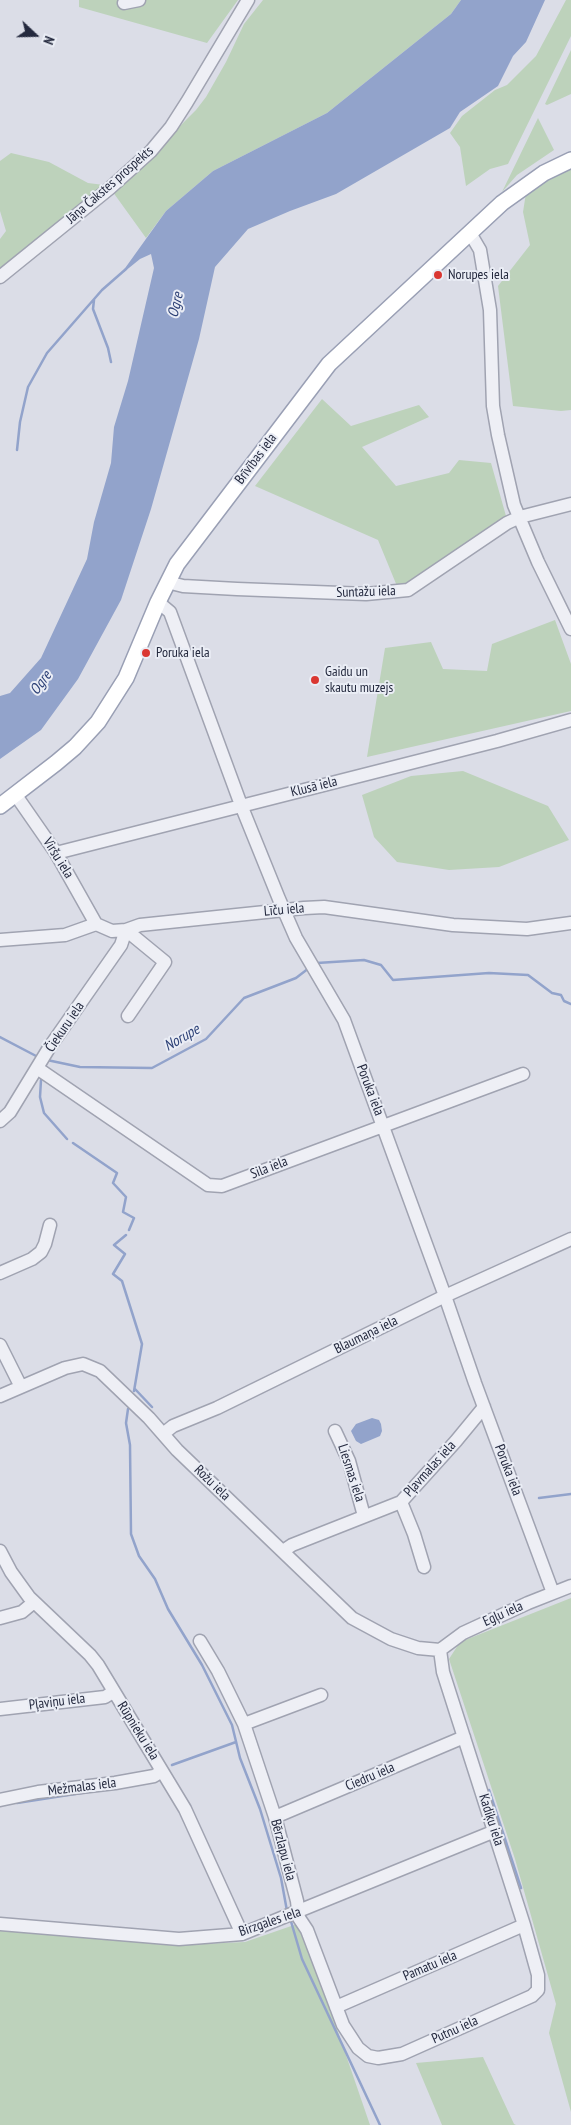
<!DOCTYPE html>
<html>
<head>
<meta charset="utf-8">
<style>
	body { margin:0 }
	#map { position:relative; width:571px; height:2125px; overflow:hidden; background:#dbdde7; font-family:"PT Sans Narrow",sans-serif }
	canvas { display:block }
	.north { position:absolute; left:10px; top:10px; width:50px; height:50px; -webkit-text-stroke:4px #eaedf5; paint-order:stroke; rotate:111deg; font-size:14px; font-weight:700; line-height:20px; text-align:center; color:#24293e }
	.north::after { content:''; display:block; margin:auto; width:18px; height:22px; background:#24293e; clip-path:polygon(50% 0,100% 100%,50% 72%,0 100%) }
</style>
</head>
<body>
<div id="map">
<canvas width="571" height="2125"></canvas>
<div class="north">N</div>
</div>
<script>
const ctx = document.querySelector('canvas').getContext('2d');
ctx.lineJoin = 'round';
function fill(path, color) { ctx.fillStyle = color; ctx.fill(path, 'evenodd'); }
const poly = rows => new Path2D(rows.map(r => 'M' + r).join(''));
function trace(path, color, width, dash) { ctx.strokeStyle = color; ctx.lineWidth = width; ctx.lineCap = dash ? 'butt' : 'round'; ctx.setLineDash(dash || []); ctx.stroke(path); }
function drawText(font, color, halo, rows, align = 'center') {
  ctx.font = font + ' "PT Sans Narrow",sans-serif'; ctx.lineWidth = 4; ctx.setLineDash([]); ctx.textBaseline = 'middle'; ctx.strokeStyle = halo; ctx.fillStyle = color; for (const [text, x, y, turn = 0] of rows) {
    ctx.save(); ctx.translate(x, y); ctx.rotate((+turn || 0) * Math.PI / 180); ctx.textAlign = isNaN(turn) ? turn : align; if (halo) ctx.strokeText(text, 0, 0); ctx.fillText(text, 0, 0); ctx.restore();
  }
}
fill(poly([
	[79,0,238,0,207,43,79,7],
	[263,0,461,0,451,14,327,113,213,171,166,211,146,238,110,188,176,130,196,110,206,97,226,62,244,24],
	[566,0,571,0,571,36,508,164,490,169,466,186,460,147,450,133,462,116,495,90,507,85,536,56],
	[571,50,571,94,547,105,545,104],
	[538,118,554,150,517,175,502,192],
	[11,153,49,162,88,183,104,185,0,269,0,239,6,231,0,211,0,161],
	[571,169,571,410,561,411,513,406,498,286,530,245,523,212,526,193,553,175],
	[322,399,351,426,419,405,429,417,362,447,396,486,449,473,459,460,491,463,506,516,399,591,378,540,255,486],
	[555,620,571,664,571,711,367,757,385,648,431,642,443,669,487,671,492,644],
	[463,771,548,806,569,840,499,867,449,870,397,862,374,837,362,795,411,776],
	[571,1598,571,2112,549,2033,556,2004,515,1859,449,1659,460,1642],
	[297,1924,326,1997,370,2125,0,2125,0,1929,182,1945,245,1942],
	[483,2057,514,2124,516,2125,442,2125,416,2063]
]), '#bdd2bb');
fill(poly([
	[461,0,545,0,526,42,513,56,498,86,460,112,450,128,336,194,290,211,248,229,215,267,199,339,151,509,121,600,78,679,41,730,0,759,0,696,10,693,41,658,87,559,94,522,111,463,114,427,128,381,154,268,151,254,140,259,124,272,123,271,166,211,213,171,327,113,451,14],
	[372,1418,379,1420,381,1424,382,1431,380,1436,361,1444,356,1441,351,1431,356,1424]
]), '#92a3cb');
trace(poly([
	[94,300,93,309,108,348,111,362],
	[17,450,20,422,28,387,47,353,102,290,126,269],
	[317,963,364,960,381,965,393,980,489,973,528,975,552,993,561,995,564,1001,571,1004],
	[0,1037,38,1057],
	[47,1060,80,1067,152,1068,206,1039,244,998,296,978,309,968],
	[41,1080,40,1097,44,1113,67,1139],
	[73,1143,117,1173,113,1183,126,1197,123,1212,134,1218,129,1230],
	[126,1235,114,1245,125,1254,113,1274,122,1281,142,1344,134,1391],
	[135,1389,152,1407],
	[128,1409,126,1423,130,1445,131,1534,139,1556,155,1579,168,1609,202,1665,232,1725,240,1758,260,1809,281,1878,287,1911],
	[539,1498,571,1494],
	[172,1765,236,1742],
	[489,1790,521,1888],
	[17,1803,88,1792],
	[290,1918,302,1959,380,2125]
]), '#92a3cb', 2.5);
const minor = poly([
	[124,3,139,0],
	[470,233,480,250,490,310,493,406,498,435,514,505,538,562,571,629],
	[0,277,110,188,151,151,171,127,187,102,248,0],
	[169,579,175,584,183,586,237,589,366,594,408,590,507,523,520,517,571,504],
	[158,602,170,612,241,805,279,899,296,938,344,1020,445,1296,475,1383,553,1593],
	[15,794,56,853,96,924],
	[56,853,497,741,571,720],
	[0,940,65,935,96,924,112,931,126,930,140,925,304,908,324,907,453,925,527,929,571,923],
	[37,1068,208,1185,222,1186,523,1074],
	[0,1121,10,1112,49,1048,121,945,126,930,165,962,128,1016],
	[0,1273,32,1259,41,1252,45,1244,50,1225],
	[0,1345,21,1387],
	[0,1396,65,1368,83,1364,100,1371,149,1418,177,1450,352,1618,391,1639,418,1648,440,1650],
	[335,1431,349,1461,364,1516],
	[163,1434,173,1426,217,1408,445,1296,571,1239],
	[401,1502,414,1534,424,1567],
	[0,1551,11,1572,29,1597,90,1655,98,1665,185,1809,242,1934],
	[283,1551,292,1545,401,1502,456,1441,484,1407],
	[0,1618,22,1612,34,1602],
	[200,1641,218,1671,244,1724,275,1817,297,1901,299,1918,307,1930,343,2025,358,2048,368,2056,378,2058,402,2054,532,1996,538,1990,538,1975,524,1925,443,1672,440,1650],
	[440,1650,463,1633,528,1603,571,1586],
	[0,1709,105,1697,113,1692],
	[244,1724,321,1695],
	[0,1800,38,1792,115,1783,154,1776,162,1771],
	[275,1817,464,1737],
	[0,1924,179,1939,242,1934,495,1831],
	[336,2007,524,1925]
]);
const major = poly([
	[0,806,56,763,75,747,98,722,126,678,158,602,177,564,329,364,502,203,544,173,571,160]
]);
trace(minor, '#a0a3b1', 15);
trace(major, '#999fb4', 18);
trace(minor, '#eeeff5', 12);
trace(major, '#fff', 15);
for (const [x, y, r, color] of [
	[438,275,5,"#da3732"],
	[146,653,5,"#da3732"],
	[315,680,5,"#da3732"]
]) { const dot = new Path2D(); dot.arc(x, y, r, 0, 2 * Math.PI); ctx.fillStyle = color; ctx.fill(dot); trace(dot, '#eaedf5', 2); }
drawText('14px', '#24293e', '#eaedf5', [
	["Jāņa Čakstes prospekts",110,185,-41],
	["Brīvības iela",256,459,-53],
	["Suntažu iela",366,592,-2],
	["Klusā iela",314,787,-14],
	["Viršu iela",58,858,58],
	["Līču iela",284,910,-5],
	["Čiekuru iela",65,1027,-56],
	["Poruka iela",370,1090,69],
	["Sila iela",269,1168,-21],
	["Blaumaņa iela",366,1335,-26],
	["Pļavmalas iela",430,1469,-48],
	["Poruka iela",508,1470,69],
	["Liesmas iela",351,1473,72],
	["Rožu iela",212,1483,44],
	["Egļu iela",503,1614,-24],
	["Pļaviņu iela",57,1702,-7],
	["Rūpnieku iela",138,1731,58],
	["Ciedru iela",370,1777,-23],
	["Mežmalas iela",82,1787,-7],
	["Kadiķu iela",491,1820,72],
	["Bērzlapu iela",283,1850,75],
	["Birzgales iela",270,1922,-19],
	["Pamatu iela",430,1966,-23],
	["Putnu iela",455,2030,-24]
]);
drawText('14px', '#24293e', '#eaedf5', [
	["Norupes iela",448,275],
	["Poruka iela",156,653],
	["Gaidu un",325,672],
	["skautu muzejs",325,688]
], 'left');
drawText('italic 15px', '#2b3f75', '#eaedf5', [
	["Ogre",176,305,-77],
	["Ogre",41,683,-54],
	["Norupe",182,1038,-30]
]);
</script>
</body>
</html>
